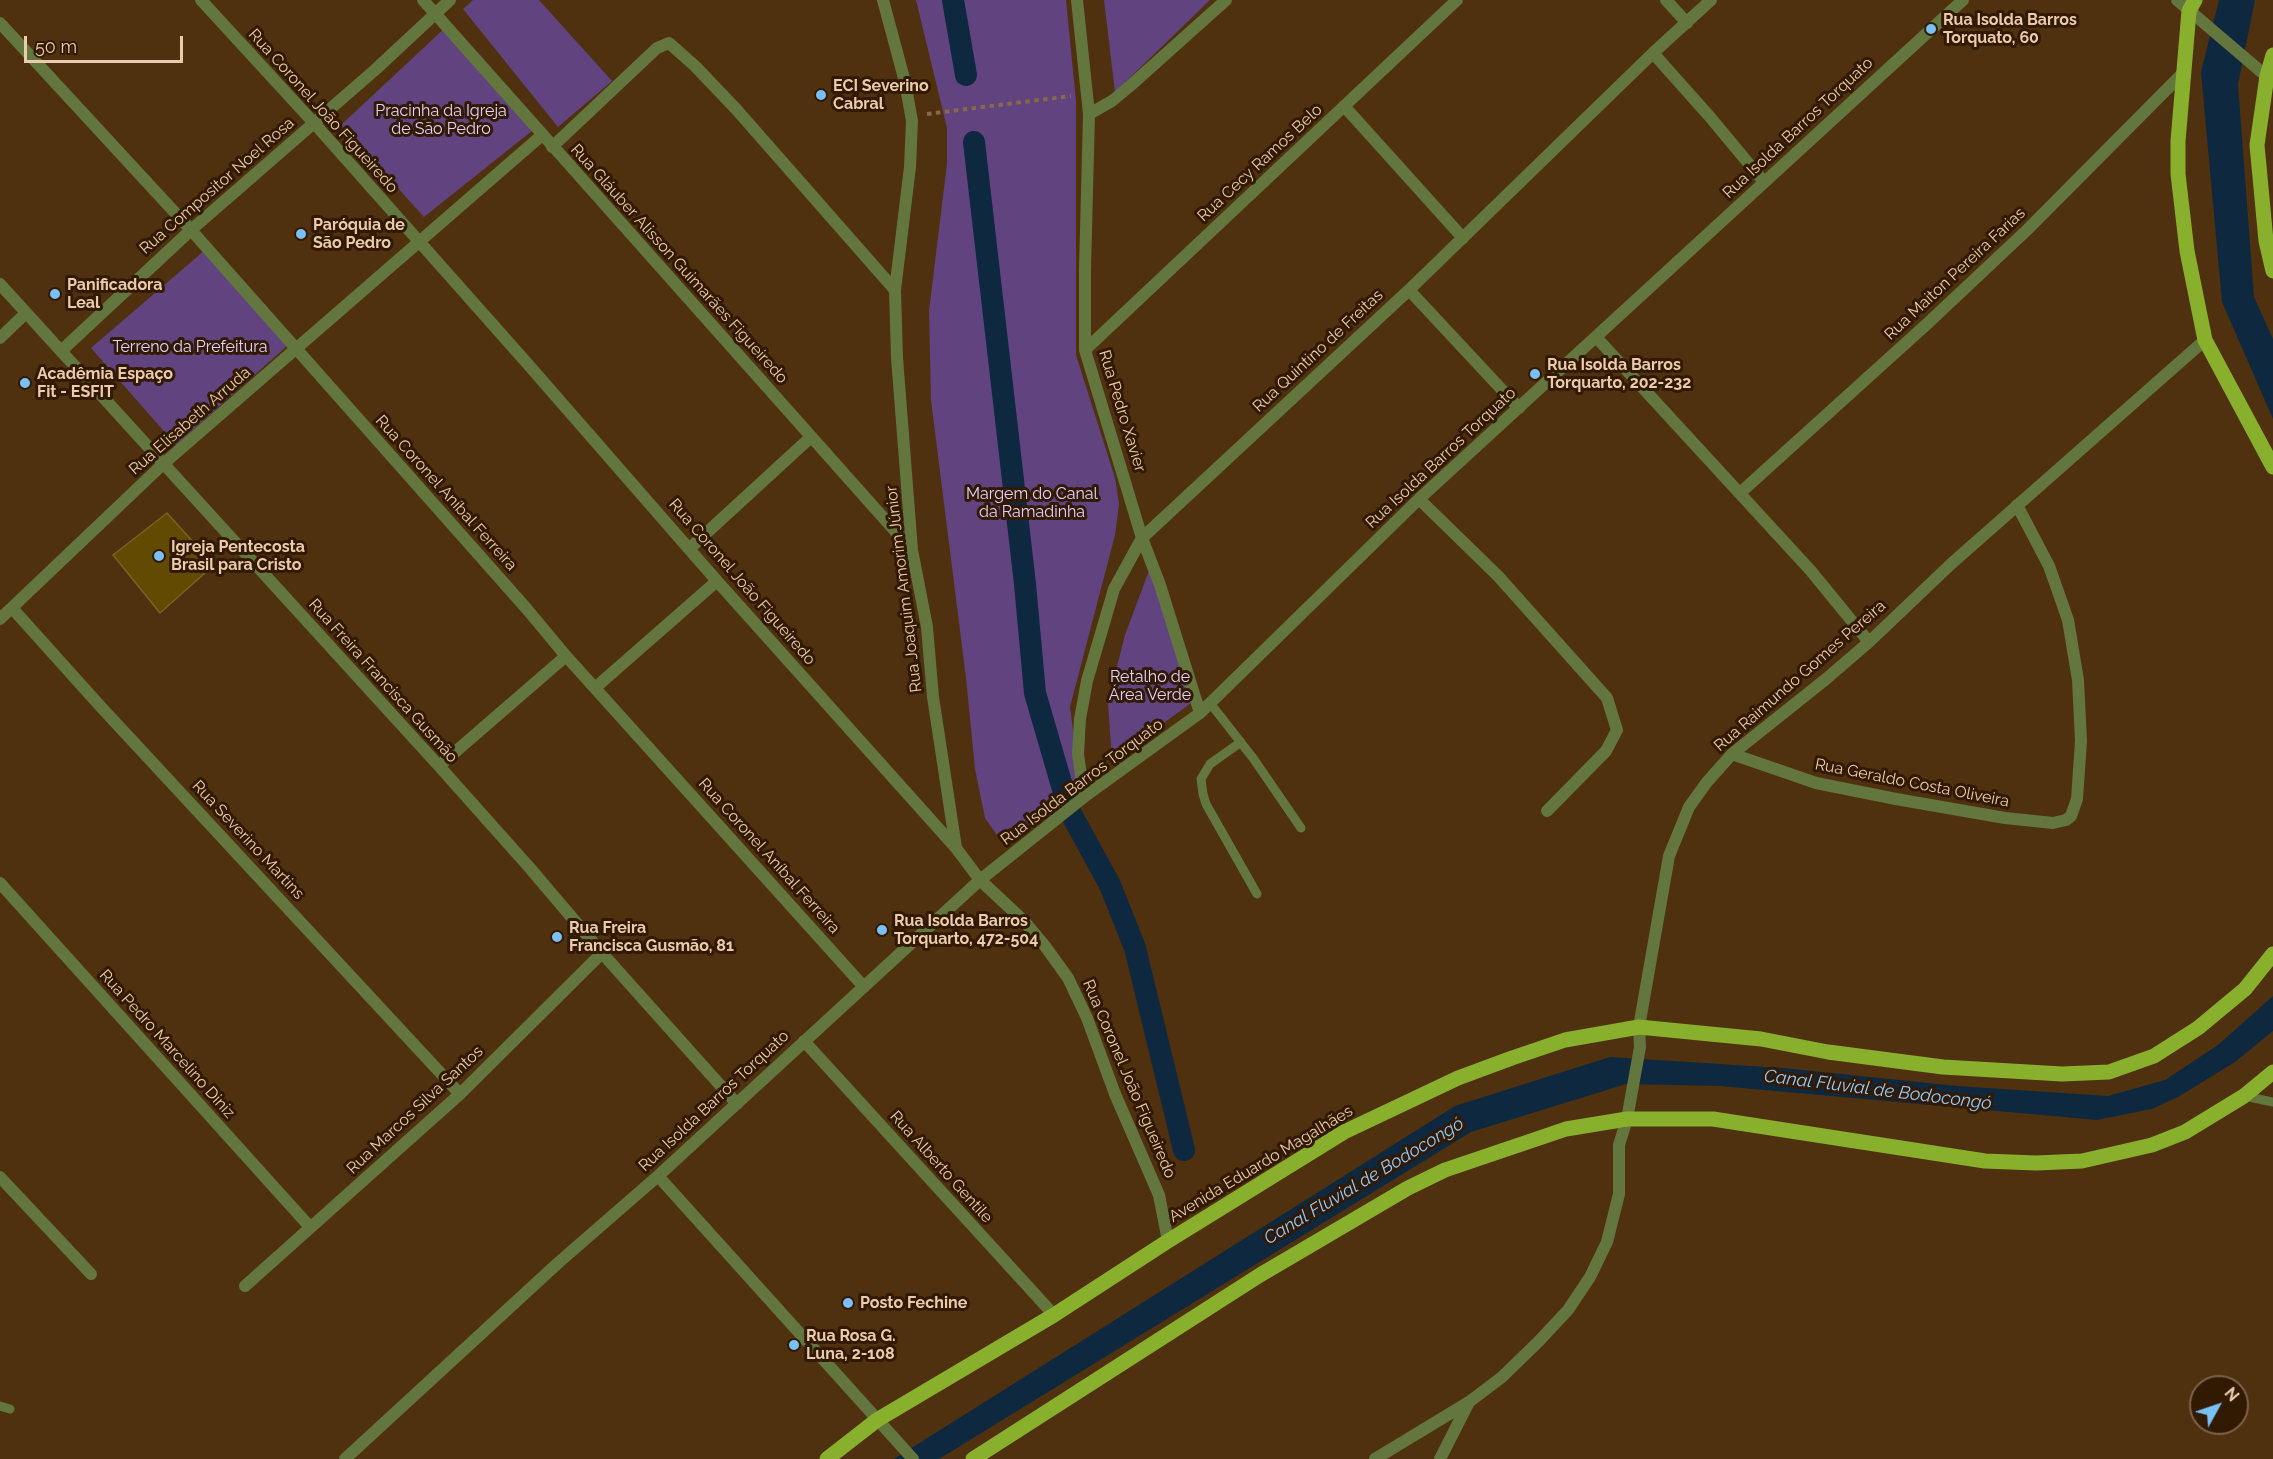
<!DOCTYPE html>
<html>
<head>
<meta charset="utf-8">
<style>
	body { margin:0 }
	#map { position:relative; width:2273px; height:1459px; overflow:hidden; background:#4f310f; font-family:Raleway,sans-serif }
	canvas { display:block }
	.north { position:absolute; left:2189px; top:1375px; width:60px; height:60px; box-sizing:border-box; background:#311a01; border:2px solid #7b6146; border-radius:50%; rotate:50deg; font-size:16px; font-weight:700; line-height:24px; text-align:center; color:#ebcbae }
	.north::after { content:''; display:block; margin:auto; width:21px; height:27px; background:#7abff8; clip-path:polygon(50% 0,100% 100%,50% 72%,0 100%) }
	.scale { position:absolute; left:24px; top:36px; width:159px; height:27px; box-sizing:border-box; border:3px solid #ebcbae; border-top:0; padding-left:8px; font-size:18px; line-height:21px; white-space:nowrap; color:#ebcbae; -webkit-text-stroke:4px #311a01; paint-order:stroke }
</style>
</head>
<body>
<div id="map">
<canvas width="2273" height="1459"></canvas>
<div class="north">N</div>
<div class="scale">50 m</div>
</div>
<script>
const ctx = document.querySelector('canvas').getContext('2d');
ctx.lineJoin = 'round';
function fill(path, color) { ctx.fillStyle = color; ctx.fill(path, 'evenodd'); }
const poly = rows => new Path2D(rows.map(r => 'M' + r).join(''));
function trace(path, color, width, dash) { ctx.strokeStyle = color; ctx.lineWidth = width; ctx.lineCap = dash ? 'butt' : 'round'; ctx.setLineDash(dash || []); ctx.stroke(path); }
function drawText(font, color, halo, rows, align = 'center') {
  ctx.font = font + ' Raleway,sans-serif'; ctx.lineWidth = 6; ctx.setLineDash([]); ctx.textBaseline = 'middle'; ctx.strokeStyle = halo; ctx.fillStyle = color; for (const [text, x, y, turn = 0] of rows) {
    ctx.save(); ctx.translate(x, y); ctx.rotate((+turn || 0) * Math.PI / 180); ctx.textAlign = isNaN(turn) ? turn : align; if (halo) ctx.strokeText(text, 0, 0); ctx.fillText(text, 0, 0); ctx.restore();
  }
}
fill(poly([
	[473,0,539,0,612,81,558,127,463,9],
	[916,0,1066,0,1076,101,1076,355,1115,478,1119,504,1115,535,1070,707,1080,783,1004,845,985,818,975,769,966,678,931,400,929,311,947,164,947,128],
	[1104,0,1210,0,1115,92],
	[447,26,538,126,424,217,341,125],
	[205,250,288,345,176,445,91,348],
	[1150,568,1194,701,1112,760,1108,703,1125,635]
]), '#614380');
fill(poly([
	[2219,0,2255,0,2238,84,2254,297,2273,339,2273,419,2222,302,2201,72],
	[2273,996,2273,1031,2235,1062,2178,1097,2152,1109,2097,1120,1720,1086,1626,1084,1471,1132,939,1459,894,1459,1455,1106,1610,1057,1783,1068,1957,1086,2108,1096,2165,1080,2218,1045]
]), '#0e293f');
trace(poly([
	[953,0,966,75],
	[974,142,1025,584,1035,693,1069,810,1110,885,1135,948,1184,1150]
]), '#0e293f', 22);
const building = poly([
	[167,513,214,565,160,613,113,555,167,513]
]);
fill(building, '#634a03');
trace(building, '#7b6123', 1.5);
trace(poly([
	[927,114,1071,96]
]), '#876848', 4, [4.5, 4.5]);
trace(poly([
	[1210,703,1253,758,1301,828],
	[1241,742,1210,764,1201,779,1203,794,1206,804,1257,894],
	[2244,1096,2273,1102],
	[0,1406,10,1409]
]), '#62763d', 9);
trace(poly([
	[201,0,314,123,526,362,717,581,956,848,980,880,1025,922,1045,946,1068,978,1087,1018,1115,1094,1159,1195,1168,1241],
	[423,0,912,550],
	[883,0,905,82,912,121,910,167,895,290,897,358,912,550,927,627,933,697,956,848],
	[1077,0,1089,114,1085,269,1085,350,1142,538,1160,585,1200,713],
	[1666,0,1687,23],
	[2177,0,2272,81],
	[0,23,191,230,526,608,566,656,864,987],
	[1653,53,1710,117,1764,182],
	[1344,106,1463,238],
	[1089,114,1112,101,1130,86,1226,0],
	[552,147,657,48,669,43,695,66,736,109,895,290],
	[0,284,439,766,529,867,602,953,737,1104],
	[1409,290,1519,408],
	[1596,337,1811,571,1869,642],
	[0,338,26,313],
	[1085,350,1457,0],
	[61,351,191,230,376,69,450,0],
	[1740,493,1928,323,2027,230,2184,72],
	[1419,499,1498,576,1607,698,1617,730,1606,751,1547,811],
	[690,548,811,437],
	[12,608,101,707,460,1094],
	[0,619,162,465,541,136],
	[596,687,717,581],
	[1732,754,1816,783,1896,799,2005,818,2053,823,2066,820,2071,816,2077,799,2081,741,2078,680,2068,620,2049,566,2017,505],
	[439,766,566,656],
	[1084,797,1078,754,1080,719,1087,681,1114,589,1142,538,1409,290,1653,53,1711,0],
	[0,883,310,1227],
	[804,1041,1054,1315],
	[658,1176,913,1459],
	[0,1177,91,1274],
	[245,1286,460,1094,602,953],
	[345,1459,558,1263,658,1176,980,880,1084,797,1200,713,1419,499,1963,0],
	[1375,1459,1469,1402,1502,1377,1539,1341,1568,1310,1590,1277,1607,1242,1619,1194,1619,1145,1627,1119,1640,1047,1639,1027,1669,856,1689,807,1707,782,1732,754,1826,679,1869,642,1951,564,2205,340],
	[1440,1459,1469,1402]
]), '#62763d', 12);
trace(poly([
	[2195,0,2189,11,2178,141,2178,174,2187,251,2205,340,2273,467],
	[2273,55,2267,76,2257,145,2266,241,2273,271],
	[827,1459,877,1420,1054,1315,1168,1241,1344,1132,1458,1078,1512,1058,1565,1040,1639,1027,1761,1039,1828,1052,1943,1067,2062,1074,2109,1072,2154,1056,2198,1028,2245,989,2273,954],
	[973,1459,1260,1275,1408,1188,1445,1170,1566,1129,1627,1119,1713,1119,1985,1161,2036,1163,2082,1161,2152,1145,2185,1132,2244,1096,2273,1072]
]), '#89b02d', 15);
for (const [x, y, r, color] of [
	[1931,29,6,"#7abff8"],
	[821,95,6,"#7abff8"],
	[301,234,6,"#7abff8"],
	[55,294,6,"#7abff8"],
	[1535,374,6,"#7abff8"],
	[25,383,6,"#7abff8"],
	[159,556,6,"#7abff8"],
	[882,930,6,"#7abff8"],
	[557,937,6,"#7abff8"],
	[848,1303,6,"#7abff8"],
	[794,1345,6,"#7abff8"]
]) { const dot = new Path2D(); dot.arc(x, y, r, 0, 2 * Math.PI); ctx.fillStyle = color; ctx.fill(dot); trace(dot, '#311a01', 2); }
drawText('bold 16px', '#ebcbae', '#311a01', [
	["Rua Isolda Barros",1943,20],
	["Torquato, 60",1943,38],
	["ECI Severino",833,86],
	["Cabral",833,104],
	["Paróquia de",313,225],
	["São Pedro",313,243],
	["Panificadora",67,285],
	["Leal",67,303],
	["Rua Isolda Barros",1547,365],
	["Torquarto, 202-232",1547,383],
	["Acadêmia Espaço",37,374],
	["Fit - ESFIT",37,392],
	["Igreja Pentecosta",171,547],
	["Brasil para Cristo",171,565],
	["Rua Isolda Barros",894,921],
	["Torquarto, 472-504",894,939],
	["Rua Freira",569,928],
	["Francisca Gusmão, 81",569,946],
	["Posto Fechine",860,1303],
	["Rua Rosa G.",806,1336],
	["Luna, 2-108",806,1354]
], 'left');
drawText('16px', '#ebcbae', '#311a01', [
	["Rua Coronel João Figueiredo",323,111,48],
	["Rua Isolda Barros Torquato",1798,128,-43],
	["Rua Cecy Ramos Belo",1260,163,-43],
	["Rua Compositor Noel Rosa",217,186,-41],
	["Rua Gláuber Alisson Guimarães Figueiredo",679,264,48],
	["Rua Maiton Pereira Farias",1955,274,-43],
	["Rua Quintino de Freitas",1318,351,-43],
	["Rua Pedro Xavier",1122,411,73],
	["Rua Elisabeth Arruda",190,421,-41],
	["Rua Isolda Barros Torquato",1441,458,-43],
	["Rua Coronel Aníbal Ferreira",446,493,48],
	["Rua Coronel João Figueiredo",742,582,49],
	["Rua Joaquim Amorim Júnior",904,589,-97],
	["Rua Raimundo Gomes Pereira",1800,676,-41],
	["Rua Freira Francisca Gusmão",383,681,48],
	["Rua Isolda Barros Torquato",1082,782,-37],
	["Rua Geraldo Costa Oliveira",1912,783,11],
	["Rua Severino Martins",248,840,47],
	["Rua Coronel Aníbal Ferreira",769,856,48],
	["Rua Pedro Marcelino Diniz",167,1044,48],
	["Rua Coronel João Figueiredo",1129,1079,67],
	["Rua Isolda Barros Torquato",714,1101,-43],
	["Rua Marcos Silva Santos",415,1110,-43],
	["Avenida Eduardo Magalhães",1261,1164,-31],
	["Rua Alberto Gentile",941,1167,48]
]);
drawText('16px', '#e3d0fc', '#311a01', [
	["Pracinha da Igreja",441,111],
	["de São Pedro",441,129],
	["Terreno da Prefeitura",190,347],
	["Margem do Canal",1032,494],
	["da Ramadinha",1032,512],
	["Retalho de",1150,677],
	["Área Verde",1150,695]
]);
drawText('italic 18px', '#90ccff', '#311a01', [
	["Canal Fluvial de Bodocongó",1878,1090,7],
	["Canal Fluvial de Bodocongó",1364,1181,-31]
]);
</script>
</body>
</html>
